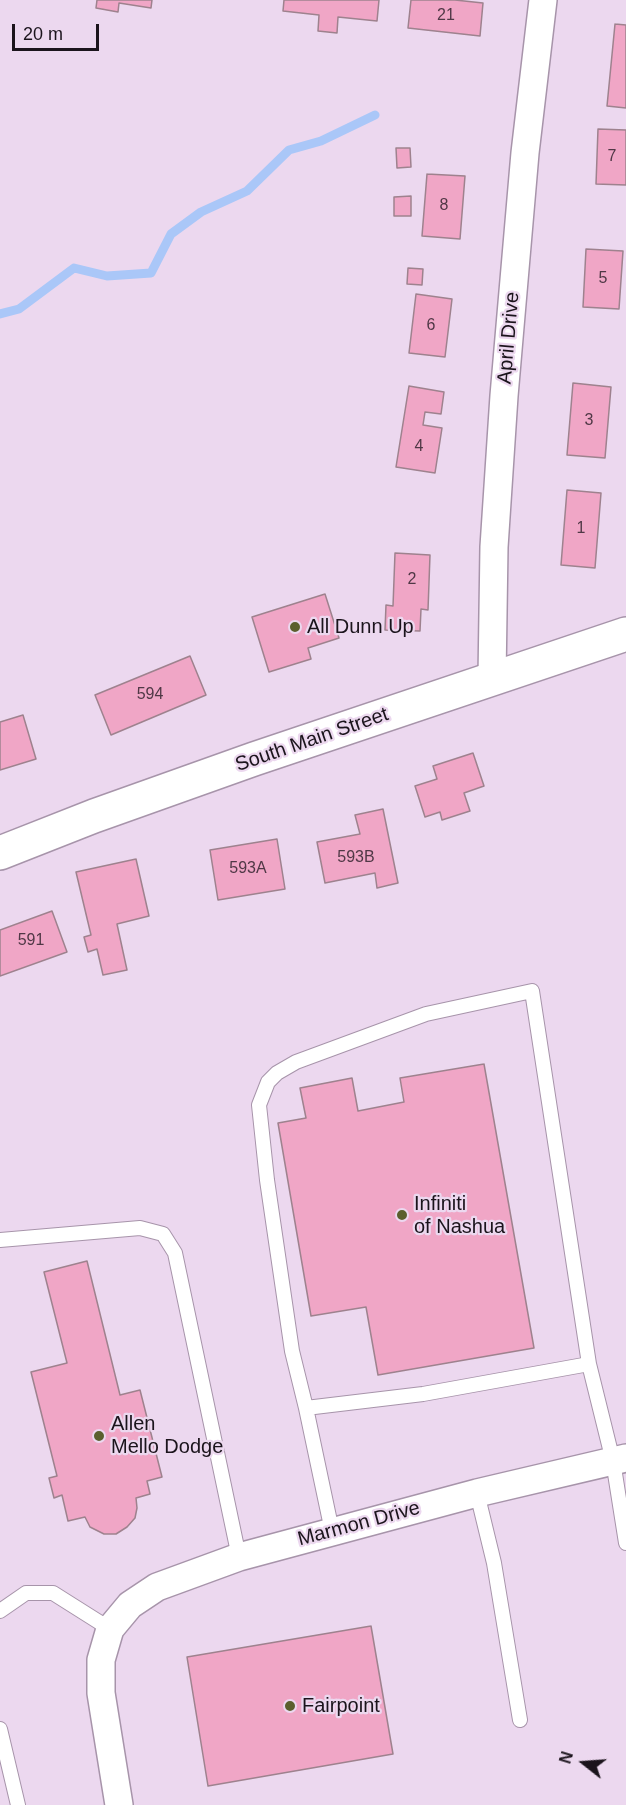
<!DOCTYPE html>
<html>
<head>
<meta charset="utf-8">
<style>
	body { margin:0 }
	#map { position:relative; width:626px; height:1805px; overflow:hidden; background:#ecd8ef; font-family:Helvetica,sans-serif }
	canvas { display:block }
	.north { position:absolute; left:554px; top:1733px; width:60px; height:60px; -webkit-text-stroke:4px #ecd8ef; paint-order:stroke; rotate:287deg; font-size:16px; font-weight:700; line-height:24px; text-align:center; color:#1b141c }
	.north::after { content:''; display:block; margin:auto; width:21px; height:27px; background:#1b141c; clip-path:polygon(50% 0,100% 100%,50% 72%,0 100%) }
	.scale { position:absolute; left:12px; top:24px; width:87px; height:27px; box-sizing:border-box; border:3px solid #1b141c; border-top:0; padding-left:8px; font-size:18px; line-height:21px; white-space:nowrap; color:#1b141c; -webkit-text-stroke:4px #ecd8ef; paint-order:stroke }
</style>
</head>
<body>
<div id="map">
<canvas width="626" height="1805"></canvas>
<div class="north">N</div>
<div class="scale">20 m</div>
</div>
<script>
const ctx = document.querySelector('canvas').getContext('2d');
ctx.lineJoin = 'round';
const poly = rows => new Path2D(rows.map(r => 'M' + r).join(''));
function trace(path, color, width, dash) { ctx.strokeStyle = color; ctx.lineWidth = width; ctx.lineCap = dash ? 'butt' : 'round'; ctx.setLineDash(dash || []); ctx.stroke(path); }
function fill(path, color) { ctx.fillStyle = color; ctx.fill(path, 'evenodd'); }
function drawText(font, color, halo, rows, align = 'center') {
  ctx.font = font + ' Helvetica,sans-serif'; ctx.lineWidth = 4.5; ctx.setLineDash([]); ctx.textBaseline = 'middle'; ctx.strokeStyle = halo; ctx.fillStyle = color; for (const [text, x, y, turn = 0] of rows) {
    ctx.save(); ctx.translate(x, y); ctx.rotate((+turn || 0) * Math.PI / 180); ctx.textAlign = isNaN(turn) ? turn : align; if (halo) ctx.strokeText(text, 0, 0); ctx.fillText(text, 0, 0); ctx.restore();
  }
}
trace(poly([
	[0,314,19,309,74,268,107,276,151,273,171,234,201,212,247,191,289,150,321,141,375,115]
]), '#aac7f8', 9);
const building = poly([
	[97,0,152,0,151,8,119,3,118,12,96,8,97,0],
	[284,0,379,0,377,21,338,17,337,33,318,31,319,15,283,11,284,0],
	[411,0,455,0,483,3,480,36,408,28,411,0],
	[615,24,626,25,626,108,607,106,615,24],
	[598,129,626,130,626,185,596,184,598,129],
	[396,148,410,148,411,167,397,168,396,148],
	[427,174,465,176,460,239,422,236,427,174],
	[411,196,411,216,394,216,394,197,411,196],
	[586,249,623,251,619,309,583,307,586,249],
	[408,268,423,269,422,285,407,284,408,268],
	[416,294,452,299,445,357,409,353,416,294],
	[573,383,611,387,605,458,567,455,573,383],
	[409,386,444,392,441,414,425,412,423,425,442,428,435,473,396,467,409,386],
	[567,490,601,493,595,568,561,565,567,490],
	[395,553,430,555,428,610,421,609,420,631,385,630,386,605,393,606,395,553],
	[325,594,339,638,308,648,311,659,269,672,252,617,325,594],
	[190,656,206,695,111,735,95,695,190,656],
	[23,715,36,759,0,770,0,722,23,715],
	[473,753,484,786,464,793,470,811,442,820,440,812,425,817,415,786,437,779,433,766,473,753],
	[383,809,398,883,377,888,375,873,325,883,317,842,360,834,355,815,383,809],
	[277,839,285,889,218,900,210,850,277,839],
	[136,859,149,916,117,924,127,970,103,975,97,949,88,952,84,937,91,935,76,872,136,859],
	[52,911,67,952,0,976,0,930,52,911],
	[484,1064,534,1348,378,1375,366,1307,311,1316,278,1123,306,1118,300,1088,352,1078,358,1111,404,1102,400,1078,484,1064],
	[87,1261,120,1395,140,1390,162,1477,147,1481,150,1494,136,1498,137,1508,135,1518,127,1527,116,1534,104,1534,90,1527,85,1517,68,1521,62,1495,54,1498,49,1478,57,1476,31,1372,67,1363,44,1272,87,1261],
	[371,1626,393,1754,208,1786,187,1657,371,1626]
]);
fill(building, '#f0a6c6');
trace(building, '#9e828e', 1.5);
const service = poly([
	[0,1240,140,1228,163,1234,175,1253,239,1557],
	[306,1408,292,1351,267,1180,259,1105,268,1082,277,1073,296,1062,426,1014,532,991,589,1364,613,1461,626,1543],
	[477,1493,494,1563,520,1720],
	[332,1531,306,1408,423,1394,589,1364],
	[0,1611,26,1593,53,1593,110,1629],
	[0,1729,18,1805]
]);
const minor = poly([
	[492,678,494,547,504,396,525,153,543,0],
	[119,1805,101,1693,101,1660,110,1629,130,1605,157,1587,239,1557,477,1493,626,1458]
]);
const tertiary = poly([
	[0,853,94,816,254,759,626,634]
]);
trace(service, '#a794aa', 16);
trace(minor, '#a794aa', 30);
trace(tertiary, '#a794aa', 36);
trace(service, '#fff', 14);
trace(minor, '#fff', 27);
trace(tertiary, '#fff', 33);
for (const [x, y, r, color] of [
	[295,627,6,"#5b5f2d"],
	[402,1215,6,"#5b5f2d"],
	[99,1436,6,"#5b5f2d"],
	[290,1706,6,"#5b5f2d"]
]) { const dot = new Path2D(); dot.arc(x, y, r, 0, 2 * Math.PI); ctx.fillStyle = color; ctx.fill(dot); trace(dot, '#ecd8ef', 2); }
drawText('16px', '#503846', null, [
	["21",446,16],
	["7",612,157],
	["8",444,206],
	["5",603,279],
	["6",431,326],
	["3",589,421],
	["4",419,447],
	["1",581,529],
	["2",412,580],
	["594",150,695],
	["593B",356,858],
	["593A",248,869],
	["591",31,941]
]);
drawText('20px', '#1b141c', '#ecd8ef', [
	["April Drive",509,338,-85],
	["South Main Street",312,740,-19],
	["Marmon Drive",359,1524,-15]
]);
drawText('20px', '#1b141c', '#ecd8ef', [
	["All Dunn Up",307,627],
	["Infiniti",414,1204],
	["of Nashua",414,1227],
	["Allen",111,1424],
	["Mello Dodge",111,1447],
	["Fairpoint",302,1706]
], 'left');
</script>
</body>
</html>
